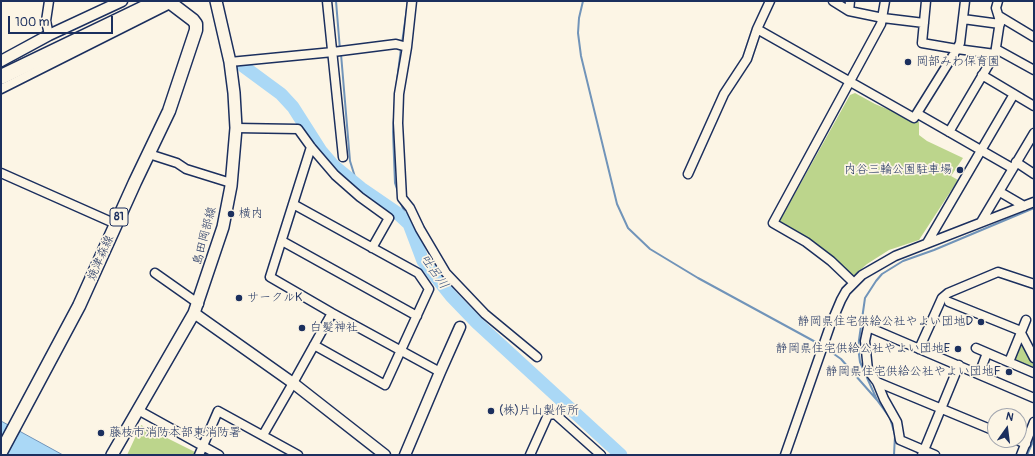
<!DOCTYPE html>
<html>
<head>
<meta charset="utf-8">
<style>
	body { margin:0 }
	#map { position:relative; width:1035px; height:456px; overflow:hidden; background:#fcf5e5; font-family:Pangolin,sans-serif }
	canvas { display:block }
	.frame { position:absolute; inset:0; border:2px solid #1b2f5e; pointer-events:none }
	.north { position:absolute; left:987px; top:408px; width:40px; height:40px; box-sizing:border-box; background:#fcf5e5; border:1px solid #a2a6af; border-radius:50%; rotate:14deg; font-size:11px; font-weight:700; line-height:16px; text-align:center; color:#1b2f5e }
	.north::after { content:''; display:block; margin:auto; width:14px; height:18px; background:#1b2f5e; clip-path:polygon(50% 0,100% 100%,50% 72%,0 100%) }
	.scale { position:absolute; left:8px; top:16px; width:105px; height:18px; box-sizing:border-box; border:2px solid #1b2f5e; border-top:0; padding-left:5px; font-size:12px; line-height:14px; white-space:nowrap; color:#1b2f5e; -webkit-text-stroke:3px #fcf5e5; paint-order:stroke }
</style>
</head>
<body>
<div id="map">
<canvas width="1035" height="456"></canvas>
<div class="frame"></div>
<div class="north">N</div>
<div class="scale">100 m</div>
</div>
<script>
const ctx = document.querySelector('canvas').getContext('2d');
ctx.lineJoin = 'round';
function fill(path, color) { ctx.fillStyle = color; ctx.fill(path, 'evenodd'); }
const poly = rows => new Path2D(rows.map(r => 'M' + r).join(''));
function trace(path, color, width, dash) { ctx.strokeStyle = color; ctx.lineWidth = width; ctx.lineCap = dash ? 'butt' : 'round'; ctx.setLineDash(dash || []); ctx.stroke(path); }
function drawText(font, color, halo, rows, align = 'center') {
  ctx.font = font + ' Pangolin,"Klee One",sans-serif'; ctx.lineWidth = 3.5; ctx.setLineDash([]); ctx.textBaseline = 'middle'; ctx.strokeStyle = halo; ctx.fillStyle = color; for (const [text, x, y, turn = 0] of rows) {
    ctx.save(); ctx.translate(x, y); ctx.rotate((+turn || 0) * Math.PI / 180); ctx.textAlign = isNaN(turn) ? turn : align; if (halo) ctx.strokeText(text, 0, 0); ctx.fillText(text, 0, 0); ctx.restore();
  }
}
fill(poly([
	[855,93,875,104,919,122,919,135,927,141,963,158,951,176,958,180,919,240,889,250,867,264,850,279,778,224,850,95],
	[1022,339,1034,362,1034,369,1012,360],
	[141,425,195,452,194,455,127,455]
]), '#bcd58c');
const water = poly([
	[1,421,63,455,8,455,1,450,1,421]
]);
fill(water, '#aad8f6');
trace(water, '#7194b9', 1);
trace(poly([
	[336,1,340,50],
	[583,1,579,18,578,33,581,56,617,204,628,228,650,249,698,278,821,345],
	[402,43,408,1],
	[341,54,350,161,355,177,361,188],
	[396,89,401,48],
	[395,103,393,132,395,183,398,192],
	[400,201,409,224],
	[824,347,841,359,877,400],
	[894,455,895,435,890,418,877,400,860,362,858,347,865,298,876,281,882,274,903,261,934,250,1034,208],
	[1027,455,1034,439]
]), '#7194b9', 2);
trace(poly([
	[243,66,281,94,293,107,321,151,333,165,361,188,396,212,409,224,423,261,451,296,477,323,621,455]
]), '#aad8f6', 13);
const minor = poly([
	[49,1,46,21,49,35],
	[327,1,343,157],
	[412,1,407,47,399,94,398,123,402,198,410,208,420,229,446,273,485,314,537,357],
	[833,1,849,11,883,18,924,23],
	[965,1,960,43,957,49,995,54],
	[849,11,850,1],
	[999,16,1034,37],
	[963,19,1000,24],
	[757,29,914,118,957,49,922,43,926,1],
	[996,49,1034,70],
	[230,62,333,52,396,44,407,47],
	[982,75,1034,106],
	[1,89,170,4],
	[918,114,1012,168],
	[236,128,298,129,311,147,335,175,360,197,389,218,372,248],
	[949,132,995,54,1000,21,996,8,998,1],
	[311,147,270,277,332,313,440,372],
	[149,154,177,163,186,169,231,183],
	[1016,162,1034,174],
	[1,173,116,224],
	[688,174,724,94,747,59,757,29,770,1],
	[1000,192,1024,206],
	[293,204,418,273,429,289,385,385,314,345],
	[981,222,1034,133],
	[282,241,417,316],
	[927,243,1014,94],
	[155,273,199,304],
	[854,283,831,261,806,242,773,223,881,24,885,1],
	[949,302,1021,331],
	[1021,333,1034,358],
	[976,348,1034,373],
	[919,349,942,298,948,293,998,272,1034,284],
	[1009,362,1026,320],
	[979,374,987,353],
	[877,382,995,431],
	[138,410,219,455],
	[263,435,293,383,332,313],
	[1017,440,1026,444],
	[199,455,218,411,298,455],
	[530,455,548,415,555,414,601,455],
	[785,455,830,326,841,300,846,291,862,275,895,256,1034,202],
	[922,455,959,365],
	[935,455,900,440,897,422,884,399,877,382,868,370,865,341,868,327,1034,398],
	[1021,455,1034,422]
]);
const tertiary = poly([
	[1,61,49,35,122,1],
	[194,313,293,383,385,455],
	[405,455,440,372,460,327]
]);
const secondary = poly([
	[112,455,194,313,223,227,231,186,236,128,234,93,230,62,216,1]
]);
const primary = poly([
	[1,452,79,306,135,182,169,111,196,30,196,24,193,20,168,1]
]);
const motorway = poly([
	[1,77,159,1]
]);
trace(minor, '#1b2f5e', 11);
trace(tertiary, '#1b2f5e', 13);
trace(secondary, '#1b2f5e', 14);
trace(primary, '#1b2f5e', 15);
trace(motorway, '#1b2f5e', 17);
trace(minor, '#fcf5e5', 8);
trace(tertiary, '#fcf5e5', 10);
trace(secondary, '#fcf5e5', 11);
trace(primary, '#fcf5e5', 12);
trace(motorway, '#fcf5e5', 14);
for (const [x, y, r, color] of [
	[908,62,4,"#1b2f5e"],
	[960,170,4,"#1b2f5e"],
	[231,214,4,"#1b2f5e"],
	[239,298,4,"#1b2f5e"],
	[981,322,4,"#1b2f5e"],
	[302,328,4,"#1b2f5e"],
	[958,349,4,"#1b2f5e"],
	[1009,372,4,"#1b2f5e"],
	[491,411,4,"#1b2f5e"],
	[101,433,4,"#1b2f5e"]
]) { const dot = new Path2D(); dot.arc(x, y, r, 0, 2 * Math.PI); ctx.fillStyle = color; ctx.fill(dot); trace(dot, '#fcf5e5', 1.5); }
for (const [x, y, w] of [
	[119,217,18]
]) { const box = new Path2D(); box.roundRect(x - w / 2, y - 9, w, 18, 3); ctx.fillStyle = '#fcf5e5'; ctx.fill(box); trace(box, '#1b2f5e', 1); }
drawText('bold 11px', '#1b2f5e', null, [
	["81",119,217]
]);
drawText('12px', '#1b2f5e', '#fcf5e5', [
	["岡部みわ保育園",916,62],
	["内谷三輪公園駐車場",952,170,"right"],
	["横内",239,214],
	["サークルK",247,298],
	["静岡県住宅供給公社やよい団地D",973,322,"right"],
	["白髪神社",310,328],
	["静岡県住宅供給公社やよい団地E",950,349,"right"],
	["静岡県住宅供給公社やよい団地F",1001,372,"right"],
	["(株)片山製作所",499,411],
	["藤枝市消防本部東消防署",109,433]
], 'left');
drawText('12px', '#1b2f5e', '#fcf5e5', [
	["島田岡部線",205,236,-75],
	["焼津森線",101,258,-66]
]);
drawText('italic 13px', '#3f5984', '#fcf5e5', [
	["吐呂川",434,272,55]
]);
</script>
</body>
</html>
